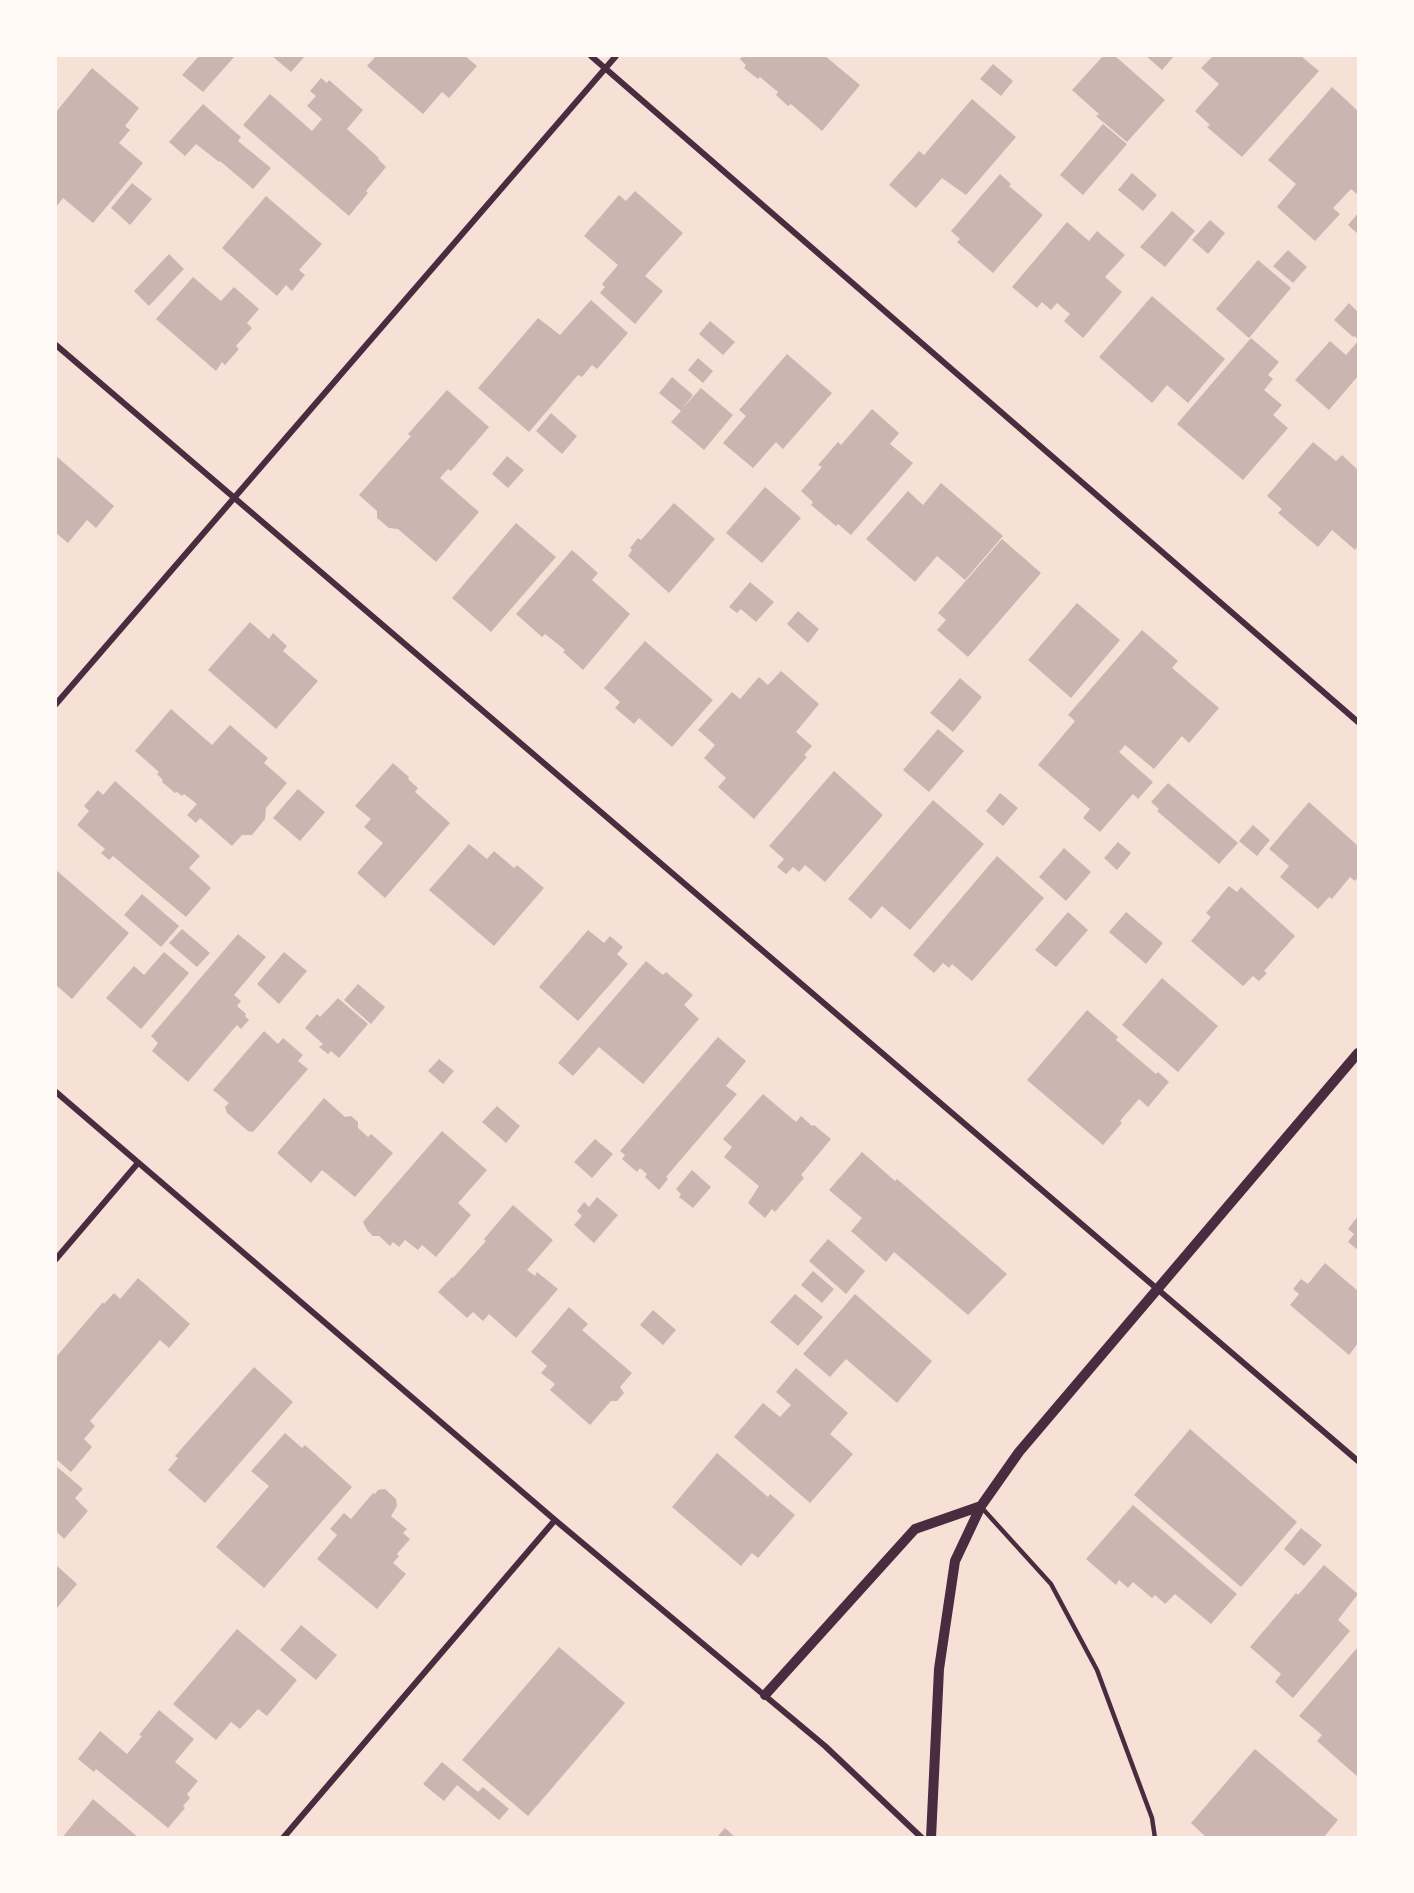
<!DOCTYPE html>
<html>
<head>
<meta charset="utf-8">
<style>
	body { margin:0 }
	#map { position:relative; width:1414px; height:1893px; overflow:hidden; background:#f7e1d7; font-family:"Titillium Web",sans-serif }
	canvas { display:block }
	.frame { position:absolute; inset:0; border:57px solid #fffaf5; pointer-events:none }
</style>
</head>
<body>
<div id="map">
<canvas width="1414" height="1893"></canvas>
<div class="frame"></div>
</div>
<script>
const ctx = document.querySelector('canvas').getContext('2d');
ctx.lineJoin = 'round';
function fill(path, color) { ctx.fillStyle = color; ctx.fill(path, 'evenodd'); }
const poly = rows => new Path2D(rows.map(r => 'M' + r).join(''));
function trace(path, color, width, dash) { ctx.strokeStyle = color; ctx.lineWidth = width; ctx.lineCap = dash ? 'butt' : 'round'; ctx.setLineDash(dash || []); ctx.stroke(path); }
fill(poly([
	[199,56,235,56,203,92,182,75],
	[272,56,305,56,291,72],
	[376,56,465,56,477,66,449,98,442,92,423,114,367,66],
	[743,56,825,56,860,85,822,131,791,104,788,106,776,95,778,92,760,77,758,79,744,68,746,65,740,59],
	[1103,56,1115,56,1165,100,1127,142,1096,116,1099,114,1072,90],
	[1146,56,1174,56,1162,70],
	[1213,56,1301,56,1319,71,1242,157,1207,127,1210,125,1195,111,1219,84,1201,68],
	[993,64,1013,81,1001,96,980,79],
	[92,68,139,108,125,126,130,130,119,143,143,163,93,223,63,198,56,207,56,112],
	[321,78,327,83,329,80,363,110,347,129,379,158,378,159,386,167,366,191,368,193,349,216,243,125,270,94,312,131,322,119,307,106,316,96,310,91],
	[1332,87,1358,111,1358,195,1351,189,1333,208,1340,214,1315,241,1277,207,1296,184,1268,160],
	[972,99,1016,137,966,195,942,178,916,208,889,185,919,151,924,155],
	[203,104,241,137,238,141,271,168,253,189,220,161,219,162,196,144,185,156,169,142],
	[1103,124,1127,144,1083,195,1060,175],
	[1132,173,1157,195,1143,211,1118,190],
	[1000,174,1011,184,1009,186,1043,215,993,273,957,242,960,239,951,231],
	[132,183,152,199,130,225,111,208],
	[635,191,683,233,645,276,663,291,635,324,600,293,605,287,602,284,618,265,584,236,619,195,626,201],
	[266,196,322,244,299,270,305,275,292,291,286,285,277,296,222,248],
	[1172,211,1195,231,1165,267,1140,247],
	[1358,213,1358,234,1348,225],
	[1210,220,1225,233,1208,254,1192,240],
	[1067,222,1089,241,1097,231,1125,255,1105,277,1122,292,1083,338,1064,321,1070,314,1057,303,1051,310,1042,302,1037,308,1012,287],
	[1288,250,1307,267,1293,283,1273,266],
	[169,254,184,269,149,306,134,291],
	[1258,260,1291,288,1249,338,1216,309],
	[193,277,221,301,234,287,259,309,247,323,252,328,236,346,239,349,225,365,222,362,216,371,156,319],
	[1152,296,1225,359,1188,403,1167,385,1152,403,1099,357],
	[591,300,628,333,597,369,592,365,582,377,578,375,529,432,478,388,538,318,560,335],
	[1349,303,1358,312,1358,339,1354,336,1353,337,1334,320],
	[710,321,735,342,723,355,699,334],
	[1251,338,1279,362,1268,375,1273,379,1264,390,1282,405,1273,415,1288,428,1243,480,1177,424],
	[1330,341,1346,355,1358,341,1358,376,1329,410,1295,380],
	[787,354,832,393,783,449,776,442,753,468,723,443,746,416,739,410],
	[698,358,713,371,703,383,688,370],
	[672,377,693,395,682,409,701,388,733,415,704,450,671,422,681,411,659,393],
	[447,390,489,427,451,471,448,469,440,478,479,512,436,562,398,529,389,528,377,518,377,511,359,495,411,436,408,434],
	[872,409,899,433,890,444,913,463,851,535,838,524,836,526,811,505,813,502,801,491,822,467,818,465,838,442,841,445],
	[551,413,577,436,562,454,536,431],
	[1313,442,1336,461,1342,455,1358,470,1358,545,1355,550,1332,530,1318,547,1278,513,1282,509,1267,496],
	[56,456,114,506,96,528,87,520,68,543,56,533],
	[507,456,524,470,508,488,492,474],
	[941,483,1003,536,965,580,937,556,915,582,866,539,908,491,923,505],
	[765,487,801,518,762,563,726,533],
	[674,503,715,539,669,593,628,556,632,550,630,548,638,538,641,540],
	[516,523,556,557,491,632,452,598],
	[1002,539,1041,573,968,657,937,630,946,620,938,613],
	[572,550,598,573,592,580,630,614,583,670,563,652,565,650,545,634,542,637,516,614],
	[750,582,774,602,756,622,741,609,737,613,729,607],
	[1077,603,1120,640,1071,698,1028,660],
	[798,611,819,629,808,643,787,624],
	[250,622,269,639,273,633,287,646,283,651,318,681,276,729,208,670],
	[1142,630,1178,661,1172,668,1219,708,1189,743,1182,736,1154,769,1125,745,1119,752,1153,782,1138,799,1133,794,1100,832,1083,818,1090,809,1038,765,1075,721,1068,715],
	[645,641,713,700,672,747,639,718,634,724,615,708,620,702,604,688],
	[781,671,819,704,796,732,812,746,804,755,807,757,754,819,718,787,726,778,704,758,715,745,698,730,732,692,740,699,759,677,768,685],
	[960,678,982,697,953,732,930,713],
	[171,709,212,745,230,725,268,758,264,763,287,783,266,808,265,819,252,835,242,835,232,846,200,818,196,823,187,815,197,804,184,794,182,796,177,792,175,793,162,782,163,780,157,774,159,772,135,751],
	[938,729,964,751,929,792,903,770],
	[393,763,409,777,408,779,418,788,415,792,450,823,385,898,357,873,383,843,364,827,371,819,355,806],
	[834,771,883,815,825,882,805,865,799,872,793,867,786,874,777,867,784,859,769,846],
	[115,781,200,856,189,868,211,888,186,917,113,856,109,860,101,853,105,849,77,825,89,811,84,806,98,790,103,795],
	[1168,783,1238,843,1219,864,1157,811,1159,809,1151,802],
	[298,789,325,812,300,841,273,818],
	[1000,793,1018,808,1003,826,986,811],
	[933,800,984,844,910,930,882,906,871,919,848,899],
	[1309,802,1358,846,1358,877,1355,881,1350,877,1332,899,1329,897,1318,909,1280,877,1289,866,1269,849],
	[1253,825,1270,840,1257,856,1239,841],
	[1118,842,1131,853,1117,870,1104,858],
	[469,844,487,859,494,851,514,868,517,865,544,888,494,946,429,890],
	[1064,848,1091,872,1066,901,1039,877],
	[997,856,1044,898,972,981,952,964,949,968,943,963,934,973,913,955],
	[56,870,129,933,72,999,56,985],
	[1229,886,1237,892,1241,887,1295,936,1264,971,1267,973,1259,981,1253,976,1243,986,1191,941,1211,917,1206,913],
	[142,894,179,926,161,947,124,915],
	[1068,912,1088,930,1056,967,1035,950],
	[1126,912,1163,943,1146,964,1109,932],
	[182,929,210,953,197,967,169,943],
	[588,930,604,943,610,936,623,947,617,954,628,964,578,1021,539,987],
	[238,934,266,957,234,995,241,1001,237,1006,246,1014,245,1016,249,1020,241,1029,237,1025,188,1082,152,1051,158,1043,151,1036],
	[164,952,189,973,141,1029,106,998,134,966,144,975],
	[284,952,307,971,279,1004,257,984],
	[646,961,663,975,666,972,693,995,684,1005,699,1019,643,1084,599,1047,573,1076,558,1063],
	[1162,978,1218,1026,1178,1072,1122,1025],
	[358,984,385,1007,371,1024,344,1000],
	[338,998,368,1024,339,1058,331,1051,328,1054,319,1047,323,1044,305,1028,317,1014,320,1017],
	[1087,1010,1118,1037,1116,1040,1156,1074,1158,1072,1169,1082,1148,1107,1139,1099,1120,1121,1122,1123,1103,1145,1027,1080],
	[264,1031,278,1044,283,1038,303,1055,298,1061,308,1069,253,1132,248,1131,227,1113,225,1107,229,1103,213,1090],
	[718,1037,746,1061,726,1086,737,1094,666,1177,668,1179,659,1190,645,1177,647,1174,640,1168,637,1172,622,1159,625,1155,620,1151],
	[439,1059,454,1071,443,1084,428,1071],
	[763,1094,796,1122,801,1116,812,1126,814,1125,831,1139,801,1175,804,1178,775,1212,772,1209,765,1218,748,1203,759,1186,724,1157,732,1147,723,1139],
	[324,1098,345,1117,351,1116,358,1122,358,1128,368,1137,371,1134,393,1153,355,1197,322,1170,311,1183,277,1153],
	[497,1106,520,1126,506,1143,482,1122],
	[442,1131,487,1170,458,1203,471,1215,436,1257,422,1245,418,1250,405,1240,399,1247,393,1242,390,1246,379,1236,373,1236,367,1230,363,1222],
	[595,1139,613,1154,592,1178,574,1162],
	[862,1152,895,1181,897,1179,1007,1274,968,1315,894,1252,886,1262,851,1231,862,1218,829,1190],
	[692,1170,711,1187,693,1208,679,1197,681,1194,676,1189],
	[597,1197,618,1215,594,1243,574,1225,582,1216,577,1211,584,1202,589,1207],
	[513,1205,553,1240,527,1270,535,1276,537,1272,558,1289,516,1338,489,1314,483,1321,473,1312,467,1318,438,1292,452,1277,453,1278,486,1241,484,1239],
	[1358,1216,1358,1250,1348,1242,1354,1234,1348,1229],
	[828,1239,865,1271,846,1294,809,1261],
	[1325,1263,1358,1291,1358,1343,1349,1355,1290,1305,1299,1294,1293,1289,1301,1279,1308,1284],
	[813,1271,834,1289,822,1303,801,1285],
	[138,1278,190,1324,169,1348,160,1340,90,1421,95,1426,84,1439,92,1447,71,1472,56,1459,56,1357,103,1302,104,1304,114,1293,120,1299],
	[795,1294,823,1317,798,1346,770,1322],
	[855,1294,932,1361,897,1403,846,1359,830,1377,803,1354],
	[569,1307,588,1324,582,1330,632,1373,620,1387,624,1393,617,1401,611,1401,590,1425,550,1390,555,1384,541,1373,547,1366,531,1352],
	[653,1310,676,1330,663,1345,640,1325],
	[254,1367,293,1402,205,1503,168,1470,178,1458,175,1456],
	[796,1368,848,1413,830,1434,853,1454,810,1503,734,1437,763,1403,780,1417,791,1405,776,1392],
	[1190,1429,1297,1522,1241,1587,1134,1495],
	[285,1433,302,1448,305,1445,352,1487,264,1588,216,1547,269,1486,251,1471],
	[717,1453,768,1497,770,1494,795,1515,758,1558,752,1553,741,1566,672,1507],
	[56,1466,83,1489,75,1498,88,1511,64,1539,56,1531],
	[385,1489,396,1499,397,1506,391,1516,407,1529,403,1533,410,1539,397,1554,399,1556,393,1563,406,1574,377,1609,317,1559,337,1535,330,1529,344,1513,351,1519,373,1493,375,1494,378,1490],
	[1133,1505,1237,1594,1211,1624,1175,1594,1165,1604,1155,1595,1152,1598,1133,1582,1128,1588,1119,1580,1116,1585,1086,1559],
	[1301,1528,1322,1545,1304,1566,1284,1549],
	[56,1565,77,1584,56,1609],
	[1324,1565,1358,1594,1338,1620,1350,1631,1293,1698,1275,1682,1281,1674,1250,1647,1296,1593,1298,1595],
	[301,1625,337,1655,316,1680,280,1650],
	[237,1629,297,1680,267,1716,258,1709,240,1729,231,1722,216,1740,173,1704],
	[559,1647,625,1703,528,1816,462,1760],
	[1357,1648,1358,1649,1358,1777,1317,1741,1322,1735,1299,1716],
	[159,1710,194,1739,175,1762,198,1781,187,1794,190,1798,183,1806,185,1808,168,1828,96,1769,94,1772,78,1759,100,1731,127,1754,142,1736,139,1735],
	[1255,1749,1338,1820,1323,1838,1207,1838,1191,1823],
	[442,1762,478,1792,483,1787,509,1809,499,1820,457,1785,444,1801,423,1784],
	[93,1799,139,1838,62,1838],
	[725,1828,736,1838,716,1838]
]), '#ccb4b1');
trace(poly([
	[982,1508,1051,1584,1097,1670,1152,1818,1155,1838]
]), '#4a2c40', 4.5);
trace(poly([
	[591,56,1358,722],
	[56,345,1358,1461],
	[56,704,616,56],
	[56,1092,555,1520,825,1746,922,1838],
	[56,1259,138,1163],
	[283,1838,555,1520]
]), '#4a2c40', 6);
trace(poly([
	[765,1695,915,1529,981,1506],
	[931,1838,939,1669,955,1561,981,1506,1019,1452,1358,1053]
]), '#4a2c40', 10);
</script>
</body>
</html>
